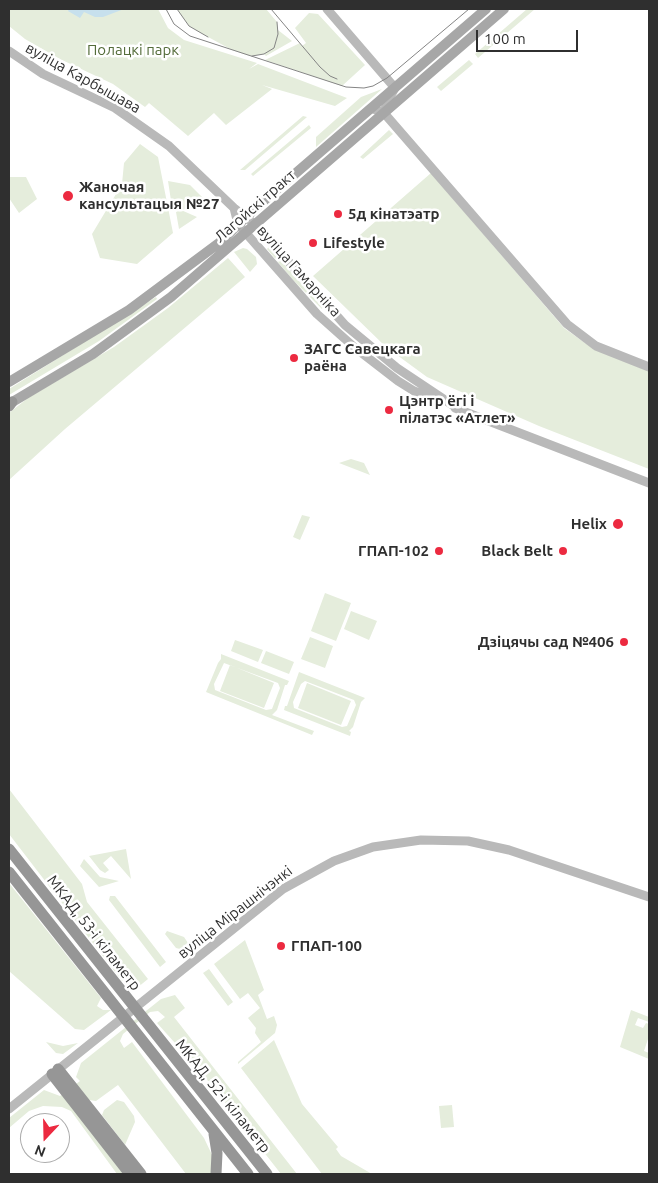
<!DOCTYPE html>
<html>
<head>
<meta charset="utf-8">
<style>
	body { margin:0 }
	#map { position:relative; width:658px; height:1183px; overflow:hidden; background:#fff; font-family:Ubuntu,sans-serif }
	canvas { display:block }
	.frame { position:absolute; inset:0; border:10px solid #2f2f2f; pointer-events:none }
	.north { position:absolute; left:20px; top:1113px; width:50px; height:50px; box-sizing:border-box; background:#fff; border:1px solid #acacac; border-radius:50%; rotate:201deg; font-size:14px; font-weight:700; line-height:20px; text-align:center; color:#2f2f2f }
	.north::after { content:''; display:block; margin:auto; width:18px; height:22px; background:#ec2a40; clip-path:polygon(50% 0,100% 100%,50% 72%,0 100%) }
	.scale { position:absolute; left:476px; top:30px; width:102px; height:22px; box-sizing:border-box; border:2px solid #2f2f2f; border-top:0; padding-left:6px; font-size:15px; line-height:18px; white-space:nowrap; color:#2f2f2f; -webkit-text-stroke:4px #fff; paint-order:stroke }
</style>
</head>
<body>
<div id="map">
<canvas width="658" height="1183"></canvas>
<div class="frame"></div>
<div class="north">N</div>
<div class="scale">100 m</div>
</div>
<script>
const ctx = document.querySelector('canvas').getContext('2d');
ctx.lineJoin = 'round';
function fill(path, color) { ctx.fillStyle = color; ctx.fill(path, 'evenodd'); }
const poly = rows => new Path2D(rows.map(r => 'M' + r).join(''));
function trace(path, color, width, dash) { ctx.strokeStyle = color; ctx.lineWidth = width; ctx.lineCap = dash ? 'butt' : 'round'; ctx.setLineDash(dash || []); ctx.stroke(path); }
function drawText(font, color, halo, rows, align = 'center') {
  ctx.font = font + ' Ubuntu,sans-serif'; ctx.lineWidth = 5; ctx.setLineDash([]); ctx.textBaseline = 'middle'; ctx.strokeStyle = halo; ctx.fillStyle = color; for (const [text, x, y, turn = 0] of rows) {
    ctx.save(); ctx.translate(x, y); ctx.rotate((+turn || 0) * Math.PI / 180); ctx.textAlign = isNaN(turn) ? turn : align; if (halo) ctx.strokeText(text, 0, 0); ctx.fillText(text, 0, 0); ctx.restore();
  }
}
fill(poly([
	[9,9,158,9,168,28,184,40,257,63,249,69,258,64,347,98,335,106,262,85,272,89,226,125,214,113,188,136,149,103,145,107,113,84,60,59,25,39,9,26],
	[177,9,266,9,277,22,278,30,292,41,266,56,264,54,250,56,232,50,199,32,189,26],
	[527,9,535,9,478,58,475,54],
	[309,13,318,14,365,65,342,86,265,60,300,43,302,46,306,43,295,28],
	[469,60,473,64,441,91,437,87],
	[382,89,316,147,316,137,361,97],
	[303,116,307,117,245,170,240,170],
	[309,125,311,128,253,176,251,174],
	[389,130,393,134,363,159,360,157],
	[140,144,158,157,173,233,137,264,100,258,92,234,122,184,124,163],
	[431,173,564,328,585,343,649,371,649,469,539,426,427,377,386,347,313,276],
	[10,177,26,177,37,199,19,213,9,198],
	[168,181,190,185,208,203,181,210,197,217,179,229,176,212,180,210,172,207],
	[269,247,322,307,322,309,293,280,267,249],
	[243,248,247,249,256,257,257,264,250,272,234,252],
	[228,258,245,277,65,429,9,480,9,413,28,398,114,347,168,308],
	[156,297,157,299,99,341,9,395,9,389],
	[351,459,364,463,370,475,339,463],
	[302,515,310,517,300,540,293,537],
	[325,593,351,603,336,641,311,631],
	[351,611,377,621,369,640,344,629],
	[310,637,333,646,325,668,301,659],
	[235,640,263,650,258,662,231,651],
	[266,651,294,662,289,674,261,663],
	[221,654,289,681,287,685,285,685,277,710,272,715,314,731,312,735,206,692,218,663,221,659],
	[224,663,278,683,280,688,272,709,266,710,215,690,214,684],
	[230,665,274,683,264,708,220,691],
	[299,672,365,698,361,702,353,727,349,731,351,732,350,736,284,710,285,706,287,706],
	[305,681,354,700,356,705,347,726,342,727,294,708,293,702,301,684],
	[307,683,351,701,341,725,298,708],
	[9,789,82,884,87,902,148,979,132,992,135,983,132,975,122,981,9,834],
	[126,849,131,879,111,856,103,863,109,870,105,873,100,870,89,856],
	[84,859,100,877,119,881,99,887,80,866],
	[9,883,101,998,97,1006,103,1010,111,1010,84,1030,75,1029,9,971],
	[110,896,115,896,166,962,160,967,109,900],
	[167,931,184,937,188,943,180,949,176,948,165,934],
	[245,940,264,990,258,995,267,1019,274,1016,277,1025,275,1033,238,1064,238,1062,261,1042,255,1033,256,1028,248,1018,260,1008,248,993,240,999,214,964],
	[209,969,233,1002,228,1006,203,973],
	[175,995,185,1008,174,1017,297,1174,281,1174,201,1072,157,1023,165,1017,158,1011,150,1012,123,1034,120,1041,124,1048,132,1042,204,1138,213,1157,212,1174,186,1174,118,1085,96,1101,89,1100,76,1084,80,1081,76,1077,81,1063,161,999],
	[631,1010,649,1017,649,1022,638,1018,635,1025,643,1028,646,1023,649,1024,649,1036,644,1051,649,1053,649,1059,620,1047],
	[274,1040,302,1104,338,1147,336,1149,341,1156,372,1174,322,1174,241,1068],
	[46,1042,63,1046,78,1043,63,1054,56,1053],
	[44,1090,60,1096,63,1094,124,1174,117,1174,71,1111,62,1107,43,1106,29,1111,9,1128,9,1118],
	[117,1100,124,1102,134,1116,135,1122,125,1145,136,1159,102,1115,104,1110],
	[452,1105,454,1127,441,1128,439,1106]
]), '#e5eddc');
fill(poly([
	[69,9,124,9,103,17,95,17,84,12,80,18,68,11]
]), '#c7e0ed');
trace(poly([
	[327,9,395,88,387,102,384,113],
	[9,51,43,74,115,108,169,146,234,208,256,225,345,325,397,368,460,410],
	[371,108,384,113,567,324,596,346,649,367],
	[234,208,238,224,317,314,354,347,398,381,414,391,439,401],
	[455,408,649,483],
	[9,1109,283,889,334,861,373,847,421,840,468,841,509,850,649,897]
]), '#b9b9b9', 9);
trace(poly([
	[9,382,129,310,219,243,260,204,486,9],
	[9,404,93,354,171,297,504,9]
]), '#a7a7a7', 10);
trace(poly([
	[9,406,12,402],
	[9,849,267,1174],
	[9,872,248,1174],
	[58,1069,141,1174],
	[52,1074,130,1174],
	[214,1134,217,1153,216,1174]
]), '#969696', 11);
trace(poly([
	[166,9,174,24,190,36,346,87,364,88,373,86,387,78,469,9],
	[177,9,189,26,208,37],
	[271,9,320,67,330,76,337,79],
	[252,56,264,54,274,48,278,34,277,22]
]), '#848484', 1);
for (const [x, y, r, color] of [
	[68,196,6,"#ec2a40"],
	[338,214,5,"#ec2a40"],
	[313,243,5,"#ec2a40"],
	[294,358,5,"#ec2a40"],
	[389,410,5,"#ec2a40"],
	[618,524,6,"#ec2a40"],
	[439,551,5,"#ec2a40"],
	[563,551,5,"#ec2a40"],
	[624,642,5,"#ec2a40"],
	[281,946,5,"#ec2a40"]
]) { const dot = new Path2D(); dot.arc(x, y, r, 0, 2 * Math.PI); ctx.fillStyle = color; ctx.fill(dot); trace(dot, '#fff', 2); }
drawText('15px', '#546c3a', '#fff', [
	["Полацкі парк",133,50]
]);
drawText('15px', '#2f2f2f', '#fff', [
	["вуліца Карбышава",83,78,29],
	["Лагойскі тракт",255,206,-41],
	["вуліца Гамарніка",299,271,48],
	["вуліца Мірашнічэнкі",235,912,-38],
	["МКАД, 53-і кіламетр",94,933,52],
	["МКАД, 52-і кіламетр",223,1096,51]
]);
drawText('bold 15px', '#2f2f2f', '#fff', [
	["Жаночая",79,187],
	["кансультацыя №27",79,204],
	["5д кінатэатр",348,214],
	["Lifestyle",323,243],
	["ЗАГС Савецкага",304,349],
	["раёна",304,366],
	["Цэнтр ёгі і",399,401],
	["пілатэс «Атлет»",399,418],
	["Helix",607,524,"right"],
	["ГПАП-102",429,551,"right"],
	["Black Belt",553,551,"right"],
	["Дзіцячы сад №406",614,642,"right"],
	["ГПАП-100",291,946]
], 'left');
</script>
</body>
</html>
